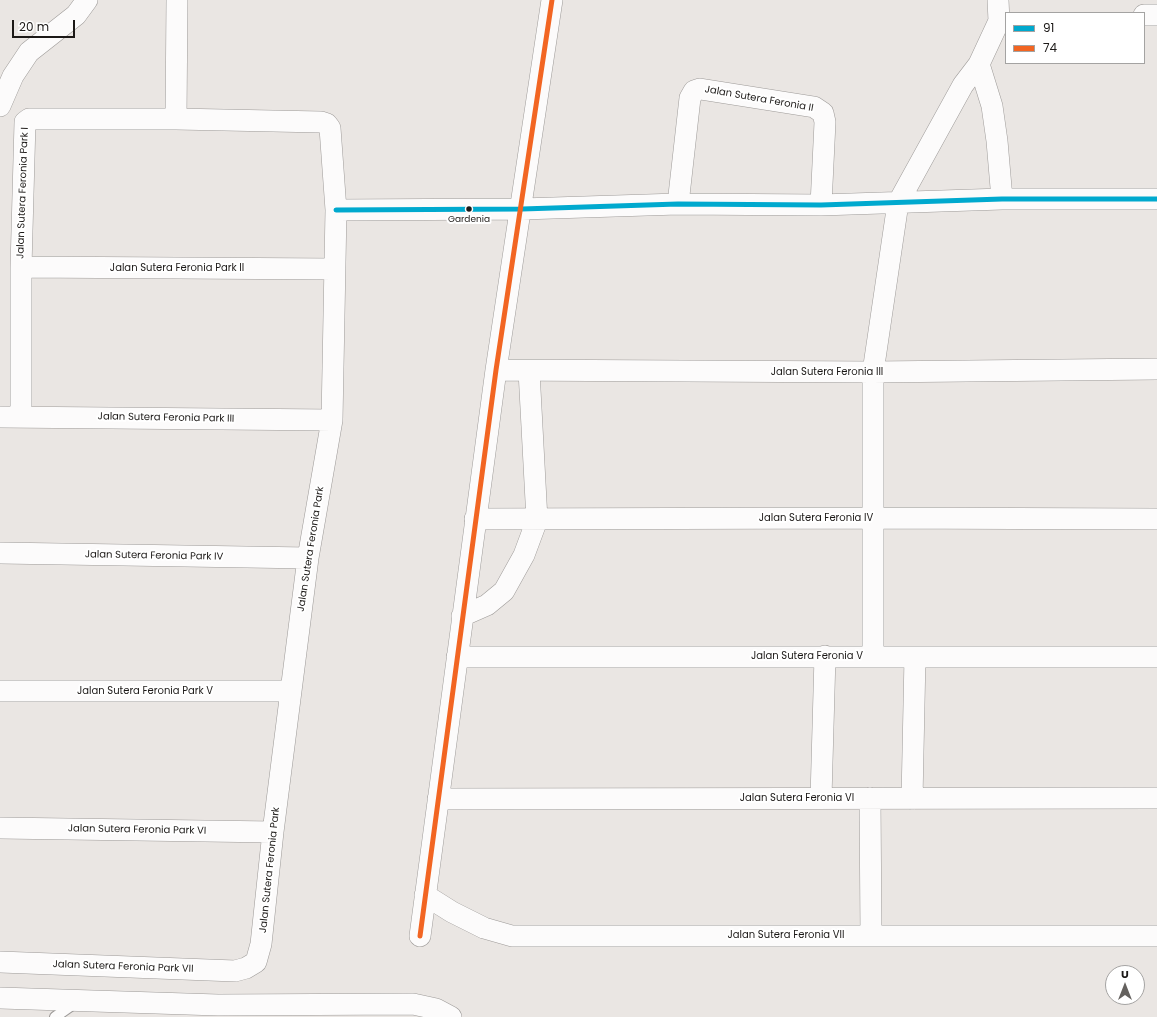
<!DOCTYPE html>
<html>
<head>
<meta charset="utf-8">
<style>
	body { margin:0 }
	#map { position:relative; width:1157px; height:1017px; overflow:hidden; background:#eae6e3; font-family:Poppins,sans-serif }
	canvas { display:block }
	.legend { position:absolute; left:1005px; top:12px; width:140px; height:52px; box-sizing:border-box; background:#fff; border:1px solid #a4a3a2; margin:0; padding:5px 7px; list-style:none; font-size:12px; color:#1c1917 }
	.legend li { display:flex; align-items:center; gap:8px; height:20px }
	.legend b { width:20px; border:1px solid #a4a3a2 }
	.north { position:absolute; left:1105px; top:965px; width:40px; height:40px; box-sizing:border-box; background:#fff; border:1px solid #a4a3a2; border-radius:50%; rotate:0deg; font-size:11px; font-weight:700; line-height:16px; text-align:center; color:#1c1917 }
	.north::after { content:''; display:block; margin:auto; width:14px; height:18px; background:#64615e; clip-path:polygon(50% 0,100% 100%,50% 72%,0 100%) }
	.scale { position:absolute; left:12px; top:20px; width:63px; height:18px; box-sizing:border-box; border:2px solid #1c1917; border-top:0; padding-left:5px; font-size:12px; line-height:14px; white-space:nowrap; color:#1c1917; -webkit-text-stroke:3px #fff; paint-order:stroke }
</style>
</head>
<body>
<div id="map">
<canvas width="1157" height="1017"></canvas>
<ul class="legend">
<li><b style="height:5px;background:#00a9ce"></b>91</li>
<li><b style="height:5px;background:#f26522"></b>74</li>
</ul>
<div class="north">U</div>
<div class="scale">20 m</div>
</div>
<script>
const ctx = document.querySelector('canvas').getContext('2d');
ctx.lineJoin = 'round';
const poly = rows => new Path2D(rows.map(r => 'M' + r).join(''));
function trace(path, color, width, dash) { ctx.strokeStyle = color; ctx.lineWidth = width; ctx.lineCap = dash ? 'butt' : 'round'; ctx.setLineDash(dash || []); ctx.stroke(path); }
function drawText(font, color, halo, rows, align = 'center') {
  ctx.font = font + ' Poppins,sans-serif'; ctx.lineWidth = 4; ctx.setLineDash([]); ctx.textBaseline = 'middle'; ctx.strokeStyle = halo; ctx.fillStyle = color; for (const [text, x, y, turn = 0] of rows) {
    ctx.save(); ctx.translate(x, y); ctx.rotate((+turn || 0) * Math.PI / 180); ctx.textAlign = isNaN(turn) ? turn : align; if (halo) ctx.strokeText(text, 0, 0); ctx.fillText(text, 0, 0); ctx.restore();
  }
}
const service = poly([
	[55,1017,75,1003]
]);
const minor = poly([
	[998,0,999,21,979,64,992,106,997,141,1002,199],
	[1144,15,1157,15],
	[0,106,13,76,29,52,76,15,87,0],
	[176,119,177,0],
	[678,204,690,98,694,91,700,89,814,107,823,113,825,122,821,205],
	[336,210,522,209,678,204,821,205,1002,199,1157,199],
	[21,267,334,269],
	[496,370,873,372,1157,369],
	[0,417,332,420],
	[475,519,874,518,1157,519],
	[0,553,308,558],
	[462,616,487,605,504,591,524,555,537,520,529,371],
	[457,657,1157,657],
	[873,657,873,372,898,203,963,85,979,64],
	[0,691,290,691],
	[821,798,825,656],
	[870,798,871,935],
	[438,799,1157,798],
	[912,799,915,657],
	[0,828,273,832],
	[425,895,452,912,484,928,512,936,1157,936],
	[420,936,496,370,552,0],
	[0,962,235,971,246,968,256,962,261,944,273,832,308,558,332,420,336,210,330,128,327,124,321,122,176,119,29,119,25,122,21,267,21,416],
	[0,998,218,1005,413,1004,436,1009,451,1017]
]);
trace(service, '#9d9a98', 12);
trace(minor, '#9d9a98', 22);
trace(service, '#fcfbfb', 10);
trace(minor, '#fcfbfb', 21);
trace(poly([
	[336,210,522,209,678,204,821,205,1002,199,1157,199]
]), '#00a9ce', 5);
trace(poly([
	[420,936,496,370,552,0]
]), '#f26522', 5);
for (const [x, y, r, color] of [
	[469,209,3.5,"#1c1917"]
]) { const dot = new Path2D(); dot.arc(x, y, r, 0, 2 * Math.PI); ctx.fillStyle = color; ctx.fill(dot); trace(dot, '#fff', 1.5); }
drawText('9px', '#1c1917', '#fff', [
	["Gardenia",469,220]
]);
drawText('10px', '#1c1917', '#fff', [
	["Jalan Sutera Feronia II",759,99,10],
	["Jalan Sutera Feronia Park I",23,193,-88],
	["Jalan Sutera Feronia Park II",177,268],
	["Jalan Sutera Feronia III",827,372],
	["Jalan Sutera Feronia Park III",166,418,1],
	["Jalan Sutera Feronia IV",816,518],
	["Jalan Sutera Feronia Park",311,549,-81],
	["Jalan Sutera Feronia Park IV",154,556,1],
	["Jalan Sutera Feronia V",807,656],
	["Jalan Sutera Feronia Park V",145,691],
	["Jalan Sutera Feronia VI",797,798],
	["Jalan Sutera Feronia Park VI",137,830,1],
	["Jalan Sutera Feronia Park",270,870,-84],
	["Jalan Sutera Feronia VII",786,935],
	["Jalan Sutera Feronia Park VII",123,967,2]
]);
</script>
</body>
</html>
